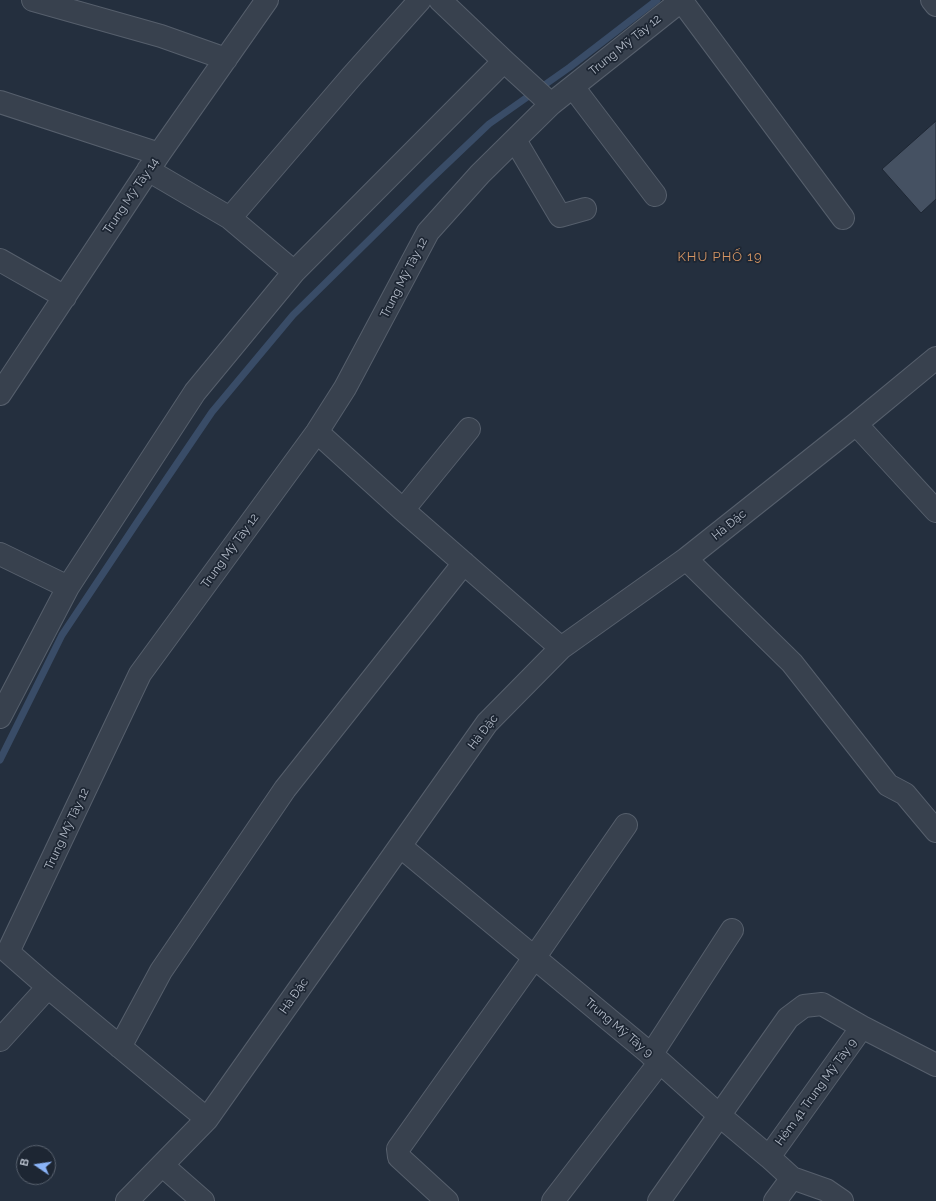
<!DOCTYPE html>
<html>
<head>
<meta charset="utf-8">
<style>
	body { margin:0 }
	#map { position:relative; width:936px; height:1201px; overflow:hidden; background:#242f3e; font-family:Raleway,sans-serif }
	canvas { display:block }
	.north { position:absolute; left:16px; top:1145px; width:40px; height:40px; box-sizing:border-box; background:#1d2633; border:1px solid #59626f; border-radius:50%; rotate:283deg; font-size:11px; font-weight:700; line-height:16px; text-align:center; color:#b4bcc9 }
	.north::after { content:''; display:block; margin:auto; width:14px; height:18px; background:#8ab4f8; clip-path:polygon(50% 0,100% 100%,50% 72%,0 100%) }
</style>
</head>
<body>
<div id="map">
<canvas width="936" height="1201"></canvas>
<div class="north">B</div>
</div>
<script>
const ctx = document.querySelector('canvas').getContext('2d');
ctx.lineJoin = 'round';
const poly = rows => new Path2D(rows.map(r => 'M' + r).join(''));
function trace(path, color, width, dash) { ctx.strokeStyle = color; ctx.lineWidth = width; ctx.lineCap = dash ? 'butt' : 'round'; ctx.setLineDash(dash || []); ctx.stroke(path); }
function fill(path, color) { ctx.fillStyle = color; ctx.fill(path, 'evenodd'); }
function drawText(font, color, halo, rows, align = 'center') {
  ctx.font = font + ' Raleway,sans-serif'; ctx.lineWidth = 3.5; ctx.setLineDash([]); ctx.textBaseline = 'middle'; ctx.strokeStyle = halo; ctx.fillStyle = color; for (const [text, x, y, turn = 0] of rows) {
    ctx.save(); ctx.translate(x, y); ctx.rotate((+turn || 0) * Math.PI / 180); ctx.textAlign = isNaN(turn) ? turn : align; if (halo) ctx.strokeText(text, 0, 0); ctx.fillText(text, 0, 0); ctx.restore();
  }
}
trace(poly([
	[0,760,62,635,140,518,212,412,293,315,428,182,489,124,570,67,657,0]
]), '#394c67', 7);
const building = poly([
	[936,121,936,199,921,213,882,169,936,121]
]);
fill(building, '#455162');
trace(building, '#1f2835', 1);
const minor = poly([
	[33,0,161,36,226,59],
	[440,0,504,61,551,104],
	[681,0,843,218],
	[932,0,936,5],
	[573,87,655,195],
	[0,102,159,154],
	[515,140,560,216,585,209],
	[148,170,230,218,352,76,420,0],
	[0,260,65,297],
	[294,272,504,61],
	[0,394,159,154,267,0],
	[856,424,936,511],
	[317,432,403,510,561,648],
	[403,510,469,429],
	[0,554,68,587],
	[686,559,792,663,888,785,905,794,936,831],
	[0,717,68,587,195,392,294,272,230,218],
	[400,846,660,1062,719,1115,769,1157,792,1178,826,1190,842,1201],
	[0,1040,48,987],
	[120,1047,161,971,285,789,464,563],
	[651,1055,732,930],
	[207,1119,48,987,8,952,140,674,317,432,345,388,428,232,480,174,551,104,682,0],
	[769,1157,862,1027],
	[162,1165,203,1201],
	[127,1201,207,1119,487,723,561,648,686,559,856,424,936,358],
	[447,1201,399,1157,398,1149,534,958,626,825],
	[553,1201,660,1062],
	[659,1201,788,1018,804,1006,822,1004,862,1027,936,1065],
	[775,1201,792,1178]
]);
trace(minor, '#565f6c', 24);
trace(minor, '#38414e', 22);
drawText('12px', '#b4bcc9', '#1d2633', [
	["Trung Mỹ Tây 12",625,45,-39],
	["Trung Mỹ Tây 14",131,196,-56],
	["Trung Mỹ Tây 12",404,278,-63],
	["Hà Đặc",729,525,-39],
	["Trung Mỹ Tây 12",230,551,-54],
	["Hà Đặc",483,732,-52],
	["Trung Mỹ Tây 12",67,829,-65],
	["Hà Đặc",294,996,-55],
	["Trung Mỹ Tây 9",619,1028,40],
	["Hẻm 41 Trung Mỹ Tây 9",816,1092,-54]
]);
ctx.letterSpacing = '1px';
drawText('13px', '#d59563', '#1d2633', [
	["KHU PHỐ 19",720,257]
]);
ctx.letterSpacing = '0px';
</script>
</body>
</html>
